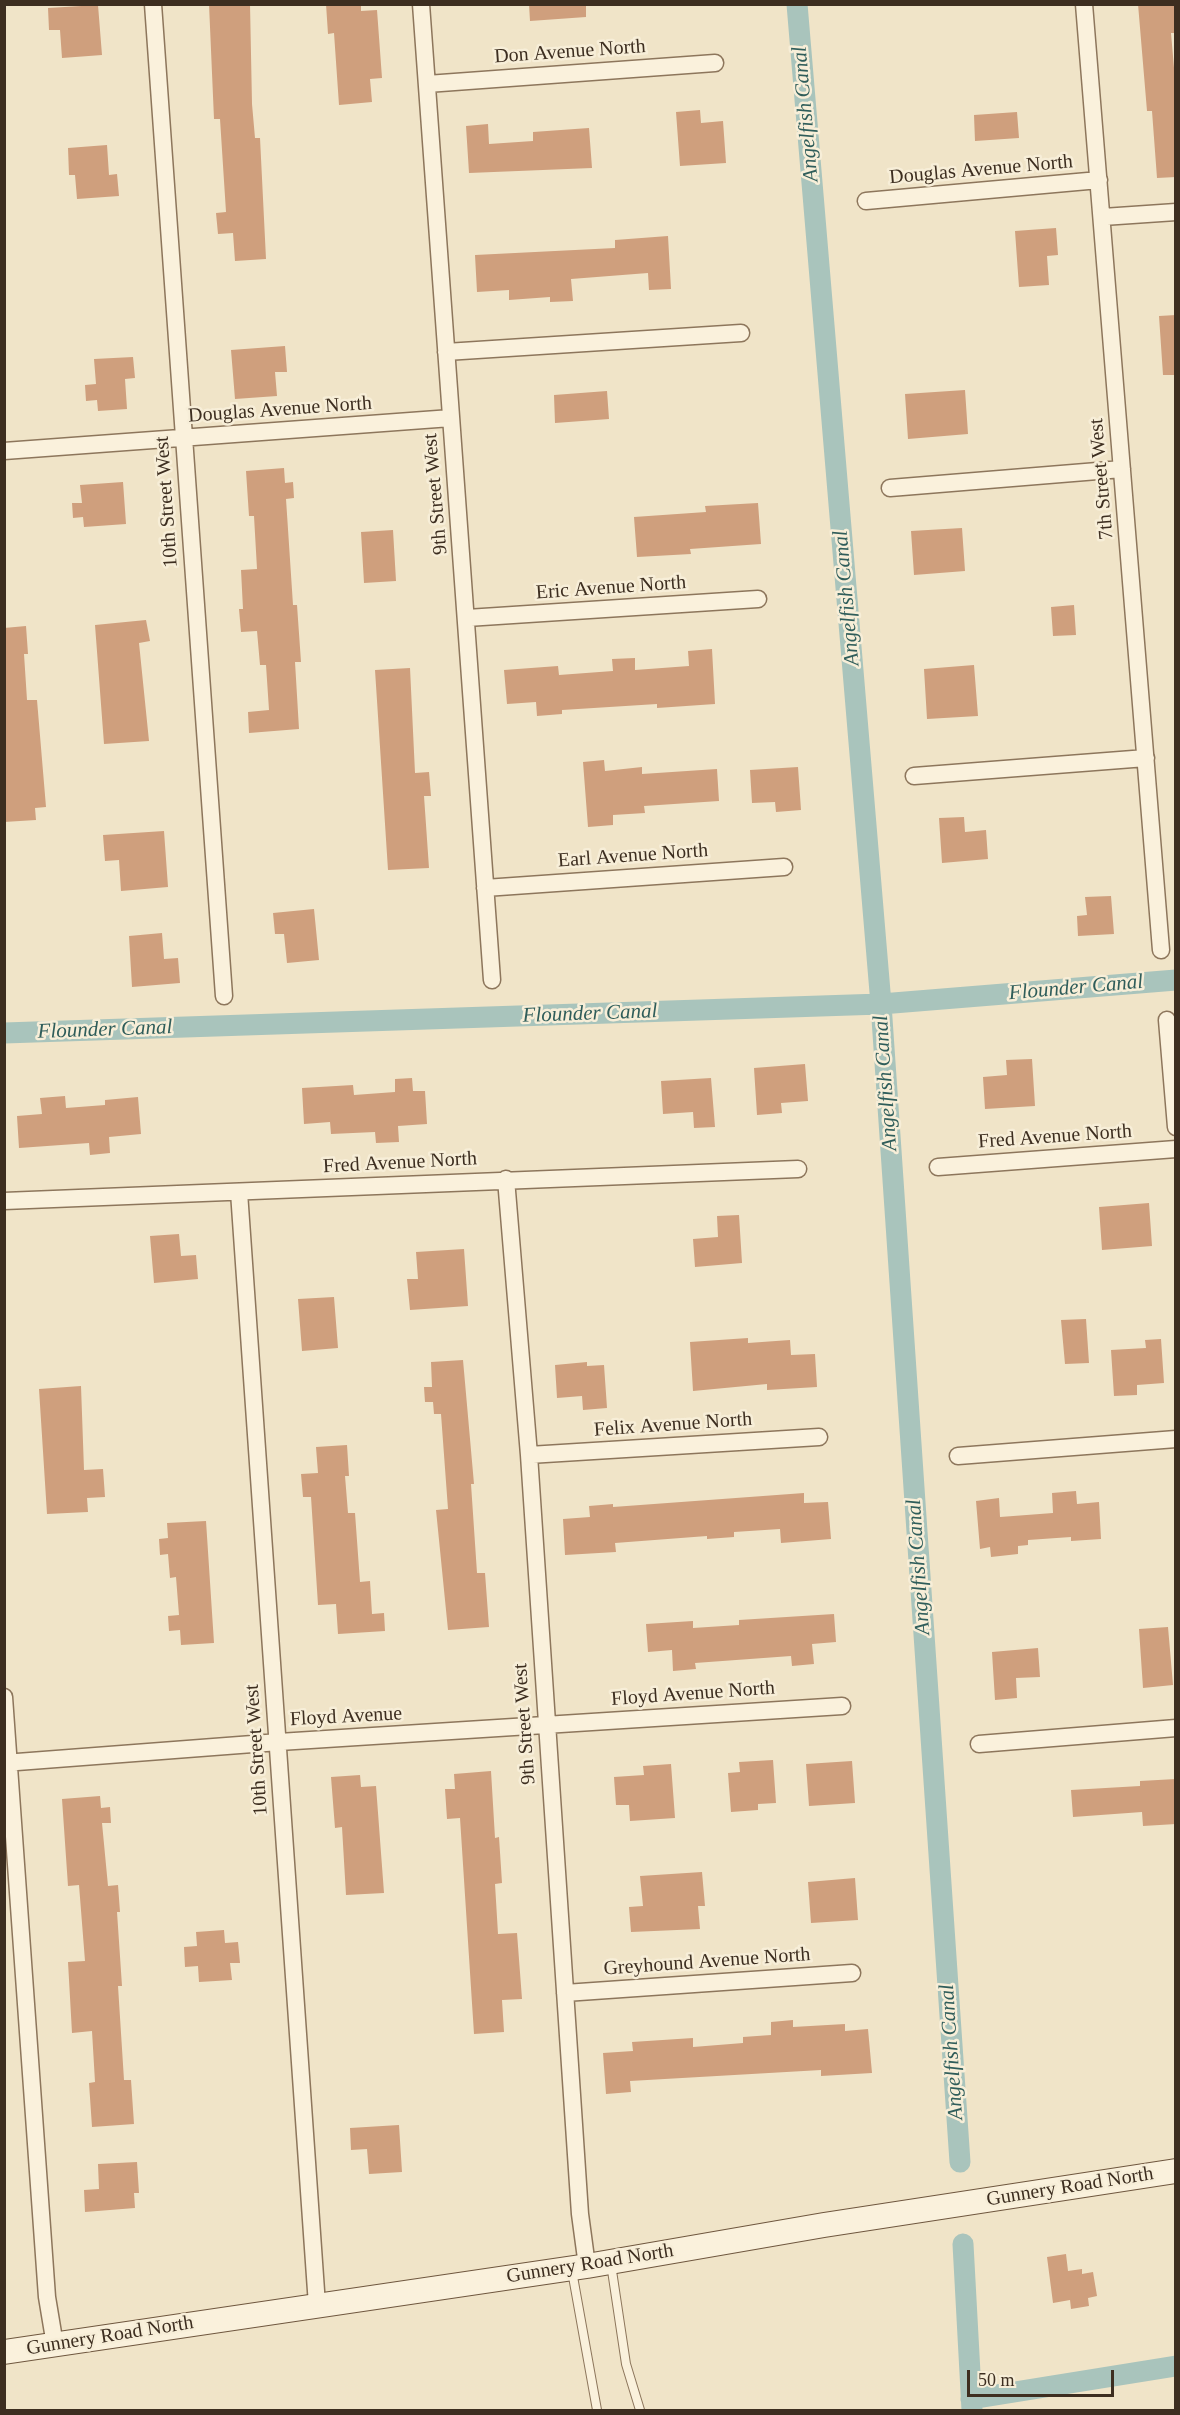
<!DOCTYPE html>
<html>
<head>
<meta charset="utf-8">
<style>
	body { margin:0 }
	#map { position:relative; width:1180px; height:2415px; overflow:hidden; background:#f0e4c8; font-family:"Times New Roman",serif }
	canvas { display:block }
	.frame { position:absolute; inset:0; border:6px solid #3d2e20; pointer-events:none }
	.scale { position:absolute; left:967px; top:2370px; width:147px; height:27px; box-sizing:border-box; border:3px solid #3d2e20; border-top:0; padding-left:8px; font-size:18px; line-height:21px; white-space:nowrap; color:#3d2e20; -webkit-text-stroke:4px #f7eed8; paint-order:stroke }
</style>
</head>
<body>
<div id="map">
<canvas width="1180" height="2415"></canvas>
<div class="frame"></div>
<div class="scale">50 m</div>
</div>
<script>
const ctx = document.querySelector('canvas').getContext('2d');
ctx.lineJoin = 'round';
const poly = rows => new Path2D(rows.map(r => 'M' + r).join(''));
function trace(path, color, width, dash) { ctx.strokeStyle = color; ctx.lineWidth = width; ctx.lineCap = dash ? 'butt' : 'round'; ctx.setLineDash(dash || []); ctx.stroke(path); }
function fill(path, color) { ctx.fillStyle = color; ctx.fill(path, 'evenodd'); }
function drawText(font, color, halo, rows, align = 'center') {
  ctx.font = font + ' "Times New Roman",serif'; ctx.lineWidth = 5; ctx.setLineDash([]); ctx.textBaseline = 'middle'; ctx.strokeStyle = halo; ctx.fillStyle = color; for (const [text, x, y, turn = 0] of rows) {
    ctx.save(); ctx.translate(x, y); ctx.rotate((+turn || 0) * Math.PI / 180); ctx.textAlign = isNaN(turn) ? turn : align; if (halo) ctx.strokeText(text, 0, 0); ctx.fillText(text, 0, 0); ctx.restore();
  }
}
trace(poly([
	[797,4,881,1004,960,2162],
	[4,1033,881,1004,1176,980],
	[963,2244,972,2410],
	[971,2399,1176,2366]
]), '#a9c4bc', 21);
fill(poly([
	[209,4,250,4,252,104,255,138,260,138,266,259,235,261,233,233,218,234,216,213,226,212,220,119,214,119],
	[326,4,361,4,361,11,377,10,382,78,370,79,372,102,339,105,334,33,328,34],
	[529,4,586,4,586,17,530,21],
	[1138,4,1176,4,1176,33,1171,33,1176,91,1176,177,1157,178,1152,111,1147,111],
	[98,5,102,55,62,58,60,30,49,30,48,8],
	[700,110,701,123,723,121,726,163,680,166,676,112],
	[1017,112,1019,138,975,141,974,115],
	[488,124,489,144,533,141,533,132,589,128,592,168,469,173,466,126],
	[107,145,109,175,117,174,119,196,77,199,75,175,69,175,68,148],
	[1056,228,1058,255,1047,256,1049,285,1019,287,1015,231],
	[668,236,671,289,649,290,648,273,571,279,573,301,550,302,550,297,509,300,509,290,477,292,475,255,615,248,615,240],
	[1176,315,1176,375,1163,375,1159,316],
	[285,346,287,372,275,372,277,396,235,399,231,350],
	[133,357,135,378,125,379,127,409,98,411,97,400,86,401,85,385,96,384,94,359],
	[965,390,968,434,908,439,905,394],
	[607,391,609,419,555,423,554,395],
	[284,468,285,483,293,482,294,498,286,499,293,605,297,605,301,662,295,662,299,729,249,733,248,712,269,710,266,665,260,665,257,631,241,632,239,609,243,609,241,570,257,569,254,516,249,516,246,471],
	[123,482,126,524,84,527,83,517,73,518,72,503,82,503,80,485],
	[758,503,761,544,690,549,691,554,637,557,634,517,706,512,705,506],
	[962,528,965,571,914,575,911,531],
	[393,530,396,581,364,583,361,532],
	[1074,605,1076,635,1053,636,1051,607],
	[146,620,150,641,139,643,149,741,104,744,95,625],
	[26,626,28,654,24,654,27,700,37,700,46,807,35,808,36,820,4,822,4,628],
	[712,649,715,704,657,708,657,704,562,710,562,714,537,716,536,702,507,704,504,670,558,666,559,675,613,671,612,659,635,658,635,670,689,666,688,651],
	[974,665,978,716,927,719,924,669],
	[410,668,415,773,429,772,431,796,424,796,429,868,388,870,375,670],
	[604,760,605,771,642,767,642,774,717,769,719,801,644,806,645,813,613,815,613,825,588,827,583,762],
	[798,767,801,810,776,812,775,802,752,803,750,770],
	[964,817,965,832,986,830,988,859,942,863,939,818],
	[164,831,168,887,121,891,119,860,105,861,103,835],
	[1111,896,1114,934,1078,936,1077,916,1087,915,1085,897],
	[314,909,319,960,287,963,284,934,275,934,273,913],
	[162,933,164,959,178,958,180,983,132,987,129,936],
	[1032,1059,1035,1106,985,1109,983,1077,1007,1075,1006,1060],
	[805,1064,808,1101,781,1103,782,1113,757,1115,754,1068],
	[412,1078,413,1091,425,1091,427,1124,398,1126,399,1142,376,1143,375,1132,331,1134,330,1122,304,1124,302,1088,353,1085,354,1095,395,1092,395,1079],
	[711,1078,715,1127,694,1128,693,1112,663,1114,661,1081],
	[65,1096,66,1108,105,1105,105,1100,138,1097,141,1134,109,1137,110,1153,90,1155,89,1143,19,1148,17,1116,42,1114,40,1098],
	[1149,1203,1152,1246,1102,1250,1099,1207],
	[739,1215,742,1263,695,1267,693,1239,718,1237,717,1216],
	[179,1234,181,1256,196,1255,198,1279,154,1283,150,1236],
	[464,1249,468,1306,410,1310,407,1279,418,1279,416,1252],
	[334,1297,338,1348,302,1351,298,1299],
	[1086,1319,1089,1363,1065,1364,1061,1320],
	[748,1338,748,1343,790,1340,791,1355,815,1354,817,1387,767,1390,767,1384,693,1391,690,1342],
	[1161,1339,1164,1383,1137,1385,1137,1395,1114,1396,1111,1350,1146,1348,1145,1340],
	[463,1360,474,1484,471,1484,477,1573,485,1573,489,1627,448,1630,436,1510,448,1509,441,1414,434,1414,433,1402,425,1402,424,1387,432,1387,431,1362],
	[587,1362,587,1366,604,1365,607,1408,583,1410,582,1396,557,1398,555,1365],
	[81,1386,84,1470,103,1469,105,1497,87,1498,88,1512,47,1514,39,1389],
	[347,1445,349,1476,345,1476,348,1513,355,1513,360,1582,370,1581,372,1614,384,1613,385,1631,338,1634,336,1604,318,1605,311,1497,303,1497,301,1474,318,1473,316,1447],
	[1076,1491,1077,1504,1099,1502,1101,1539,1071,1541,1071,1537,1028,1540,1028,1545,1018,1546,1018,1554,991,1557,990,1547,980,1549,976,1501,999,1498,1000,1517,1053,1513,1052,1493],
	[804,1493,804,1503,828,1502,831,1539,781,1543,780,1529,734,1532,734,1537,707,1539,707,1536,615,1543,616,1552,565,1555,563,1519,590,1517,589,1506,613,1504,613,1507],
	[206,1521,214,1643,181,1645,180,1630,169,1631,168,1616,179,1615,176,1577,170,1578,168,1554,160,1555,159,1539,168,1538,167,1523],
	[834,1614,836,1642,812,1644,814,1664,792,1666,791,1656,695,1663,696,1669,673,1671,672,1650,648,1652,646,1624,693,1621,693,1628,739,1625,739,1620],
	[1168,1627,1173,1685,1143,1688,1139,1629],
	[1038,1648,1040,1677,1016,1678,1017,1698,995,1700,992,1652],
	[773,1760,776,1803,758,1804,758,1810,731,1812,728,1773,740,1772,739,1762],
	[852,1761,855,1803,809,1806,806,1764],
	[671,1764,675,1818,630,1821,629,1805,616,1805,614,1777,644,1775,643,1766],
	[491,1771,495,1838,499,1837,502,1883,495,1884,498,1934,517,1933,522,1999,502,2000,504,2032,474,2034,460,1818,447,1819,445,1789,455,1789,454,1774],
	[360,1775,361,1787,376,1786,384,1893,346,1895,342,1827,335,1828,331,1777],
	[1176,1779,1176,1824,1143,1826,1142,1812,1073,1817,1071,1790,1140,1786,1140,1781],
	[100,1796,101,1808,110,1807,111,1823,102,1823,108,1886,118,1885,120,1912,117,1912,122,1986,118,1986,124,2080,131,2080,134,2124,92,2127,89,2083,95,2082,92,2031,72,2033,68,1962,85,1961,79,1885,68,1886,62,1799],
	[702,1872,705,1906,698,1906,700,1929,631,1932,629,1907,643,1906,640,1876],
	[855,1878,858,1920,811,1923,808,1882],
	[224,1930,225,1943,238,1942,240,1963,230,1963,232,1980,199,1982,198,1966,185,1967,184,1947,197,1946,196,1932],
	[793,2020,793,2027,845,2024,845,2031,868,2029,872,2073,821,2076,821,2070,630,2081,631,2092,606,2094,603,2053,633,2051,632,2042,693,2038,693,2047,743,2043,743,2037,771,2035,771,2022],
	[399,2125,402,2172,369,2174,367,2149,351,2150,350,2128],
	[137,2162,139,2193,134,2193,135,2208,85,2212,84,2190,99,2189,98,2164],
	[1066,2254,1068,2271,1082,2269,1082,2274,1093,2272,1097,2296,1088,2298,1089,2306,1071,2309,1070,2300,1053,2303,1047,2257]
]), '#cf9f7d');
const lane = poly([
	[611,2264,626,2364,640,2410],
	[572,2271,597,2410]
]);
const street = poly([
	[153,4,224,996],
	[421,4,492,980],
	[1084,4,1161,950],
	[427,84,715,63],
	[866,201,1099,180],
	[1103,217,1176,212],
	[446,352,741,333],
	[4,451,451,418],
	[890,488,1122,469],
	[467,618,758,599],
	[914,776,1146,758],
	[485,888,784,867],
	[1167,1020,1176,1127],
	[938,1167,1176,1149],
	[506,1179,529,1455,580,2214,587,2266],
	[239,1192,317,2305],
	[4,1201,798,1169],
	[529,1455,819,1437],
	[958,1456,1176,1439],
	[4,1697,47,2297,55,2345],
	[979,1744,1176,1728],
	[4,1763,279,1742,842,1706],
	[565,1993,852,1973]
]);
const secondary = poly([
	[4,2352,587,2266,824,2225,1176,2171]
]);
trace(lane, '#8d765c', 10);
trace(street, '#8d765c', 19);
trace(secondary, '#6f573f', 26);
trace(lane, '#faf1dc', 8);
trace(street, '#faf1dc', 16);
trace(secondary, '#faf1dc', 24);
drawText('20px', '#3d2e20', '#f7eed8', [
	["Don Avenue North",570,52,-4],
	["Douglas Avenue North",981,170,-5],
	["Douglas Avenue North",280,410,-4],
	["7th Street West",1102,479,-95],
	["9th Street West",436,494,-95],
	["10th Street West",167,502,-94],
	["Eric Avenue North",611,588,-4],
	["Earl Avenue North",633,856,-4],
	["Fred Avenue North",1055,1137,-4],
	["Fred Avenue North",400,1163,-3],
	["Felix Avenue North",673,1425,-4],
	["Floyd Avenue North",693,1694,-4],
	["Floyd Avenue",346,1717,-3],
	["9th Street West",525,1724,-94],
	["10th Street West",257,1750,-94],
	["Greyhound Avenue North",707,1962,-4],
	["Gunnery Road North",1070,2187,-9],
	["Gunnery Road North",590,2264,-9],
	["Gunnery Road North",110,2336,-9]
]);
drawText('italic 21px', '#2f5d5a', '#f7eed8', [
	["Angelfish Canal",806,114,-95],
	["Angelfish Canal",847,598,-95],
	["Flounder Canal",1076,988,-5],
	["Flounder Canal",590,1014,-2],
	["Flounder Canal",105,1030,-2],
	["Angelfish Canal",886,1083,-94],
	["Angelfish Canal",919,1567,-94],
	["Angelfish Canal",952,2052,-94]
]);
</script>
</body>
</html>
